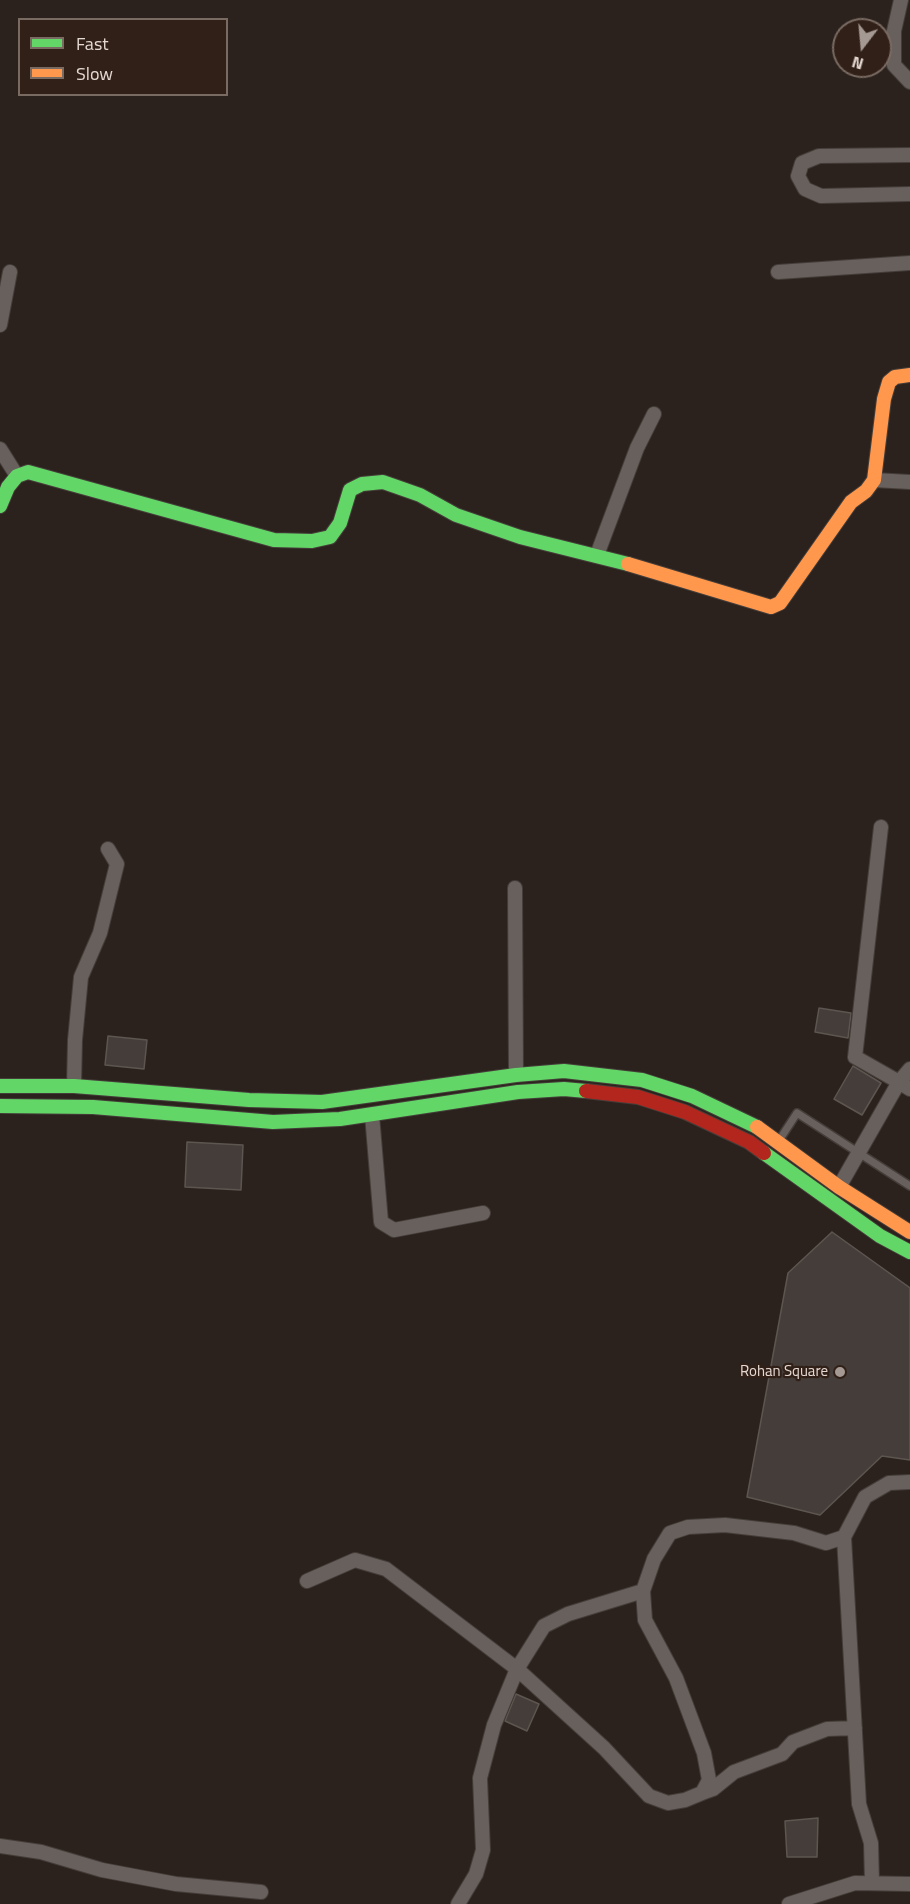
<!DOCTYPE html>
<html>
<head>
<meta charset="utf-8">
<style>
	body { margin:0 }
	#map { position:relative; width:910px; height:1904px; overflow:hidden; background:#2b221d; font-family:"Titillium Web",sans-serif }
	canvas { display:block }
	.legend { position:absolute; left:18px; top:18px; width:210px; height:78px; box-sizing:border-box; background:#312017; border:2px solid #796a62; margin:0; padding:8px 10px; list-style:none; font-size:18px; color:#e5d9d3 }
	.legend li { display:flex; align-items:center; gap:12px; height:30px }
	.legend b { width:30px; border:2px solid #796a62 }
	.north { position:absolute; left:832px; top:18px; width:60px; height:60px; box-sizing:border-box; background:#312017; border:2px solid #796a62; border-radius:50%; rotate:196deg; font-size:16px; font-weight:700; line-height:24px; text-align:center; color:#e5d9d3 }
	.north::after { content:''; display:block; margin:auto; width:21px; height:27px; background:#a49993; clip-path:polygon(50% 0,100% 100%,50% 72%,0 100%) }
</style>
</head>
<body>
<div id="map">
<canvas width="910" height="1904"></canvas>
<ul class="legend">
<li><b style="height:8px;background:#63d668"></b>Fast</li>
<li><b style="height:8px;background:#ff974d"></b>Slow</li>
</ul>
<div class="north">N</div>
</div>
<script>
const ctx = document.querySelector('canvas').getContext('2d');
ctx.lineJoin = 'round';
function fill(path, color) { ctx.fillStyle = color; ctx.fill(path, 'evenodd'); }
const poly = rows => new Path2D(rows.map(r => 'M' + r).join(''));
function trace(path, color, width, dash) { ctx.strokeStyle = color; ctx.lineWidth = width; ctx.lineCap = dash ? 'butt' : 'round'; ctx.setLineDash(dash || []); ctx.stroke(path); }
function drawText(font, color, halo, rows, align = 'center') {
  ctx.font = font + ' "Titillium Web",sans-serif'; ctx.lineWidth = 4.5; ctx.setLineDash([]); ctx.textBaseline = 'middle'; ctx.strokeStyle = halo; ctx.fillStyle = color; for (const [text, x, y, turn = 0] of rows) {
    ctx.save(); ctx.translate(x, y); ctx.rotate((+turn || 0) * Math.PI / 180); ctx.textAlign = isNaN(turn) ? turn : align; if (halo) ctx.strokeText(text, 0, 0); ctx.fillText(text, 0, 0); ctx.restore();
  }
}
const building = poly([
	[819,1008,851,1013,848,1038,815,1032,819,1008],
	[108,1036,147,1040,144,1069,105,1065,108,1036],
	[853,1066,881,1083,862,1115,834,1099,853,1066],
	[187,1142,243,1145,241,1190,185,1187,187,1142],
	[832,1232,910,1288,910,1460,882,1456,820,1515,747,1497,788,1273,832,1232],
	[516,1694,539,1704,527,1731,505,1721,516,1694],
	[818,1818,817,1857,787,1857,785,1821,818,1818]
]);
fill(building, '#453d39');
trace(building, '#5d5550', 1.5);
const lane = poly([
	[780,1139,797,1113,910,1186]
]);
const street = poly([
	[901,0,894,31,894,65,910,82],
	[910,155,819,156,802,163,798,176,805,189,821,196,910,194],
	[778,272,910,263],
	[0,325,10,272],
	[0,449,17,476],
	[874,480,910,482],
	[597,555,637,448,654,414],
	[881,827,855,1057,899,1082,910,1069],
	[515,888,516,1075],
	[74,1086,75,1040,81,977,100,933,117,864,108,849],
	[372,1115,381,1222,394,1230,483,1213],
	[839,1187,899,1082,910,1089],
	[844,1537,859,1804,871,1843,872,1883],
	[307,1581,355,1560,386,1569,517,1669,604,1748,649,1796,668,1803,685,1800,702,1793,709,1780,704,1753,676,1678,645,1620,643,1591,654,1559,670,1533,688,1527,725,1525,794,1533,826,1543,844,1537,865,1497,889,1483,910,1482],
	[702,1793,713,1789,734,1772,782,1754,793,1742,827,1729,855,1728],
	[0,1846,41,1852,102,1870,176,1884,261,1892],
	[458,1904,476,1874,483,1850,480,1778,494,1725,517,1669,544,1626,568,1614,643,1591],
	[789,1904,855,1883,910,1884]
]);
const fast = poly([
	[0,506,8,487,17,476,28,472,274,540,312,541,330,537,340,523,350,490,362,484,383,482,420,495,456,515,520,537,628,564],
	[0,1086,74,1086,249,1100,322,1102,516,1075,564,1071,642,1080,692,1096,757,1127],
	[0,1106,93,1107,273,1122,340,1119,518,1092,564,1089,586,1091],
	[764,1153,880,1236,910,1252]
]);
const slow = poly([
	[628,564,771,607,780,603,851,502,866,491,874,480,884,399,889,382,895,377,910,375],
	[757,1127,839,1187,910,1232]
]);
const jam = poly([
	[586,1091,638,1097,685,1112,749,1142,764,1153]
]);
trace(lane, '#453d39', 10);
trace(street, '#453d39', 16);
trace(fast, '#453d39', 16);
trace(slow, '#453d39', 16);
trace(jam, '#453d39', 16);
trace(lane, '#67605c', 7);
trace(street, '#67605c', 14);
trace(fast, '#63d668', 14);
trace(slow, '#ff974d', 14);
trace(jam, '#b3261e', 14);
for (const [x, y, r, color] of [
	[840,1372,6,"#a49993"]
]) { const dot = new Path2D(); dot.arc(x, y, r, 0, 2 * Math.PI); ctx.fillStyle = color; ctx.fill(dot); trace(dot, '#312017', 2); }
drawText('15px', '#e5d9d3', '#312017', [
	["Rohan Square",828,1372]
], 'right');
</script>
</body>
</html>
